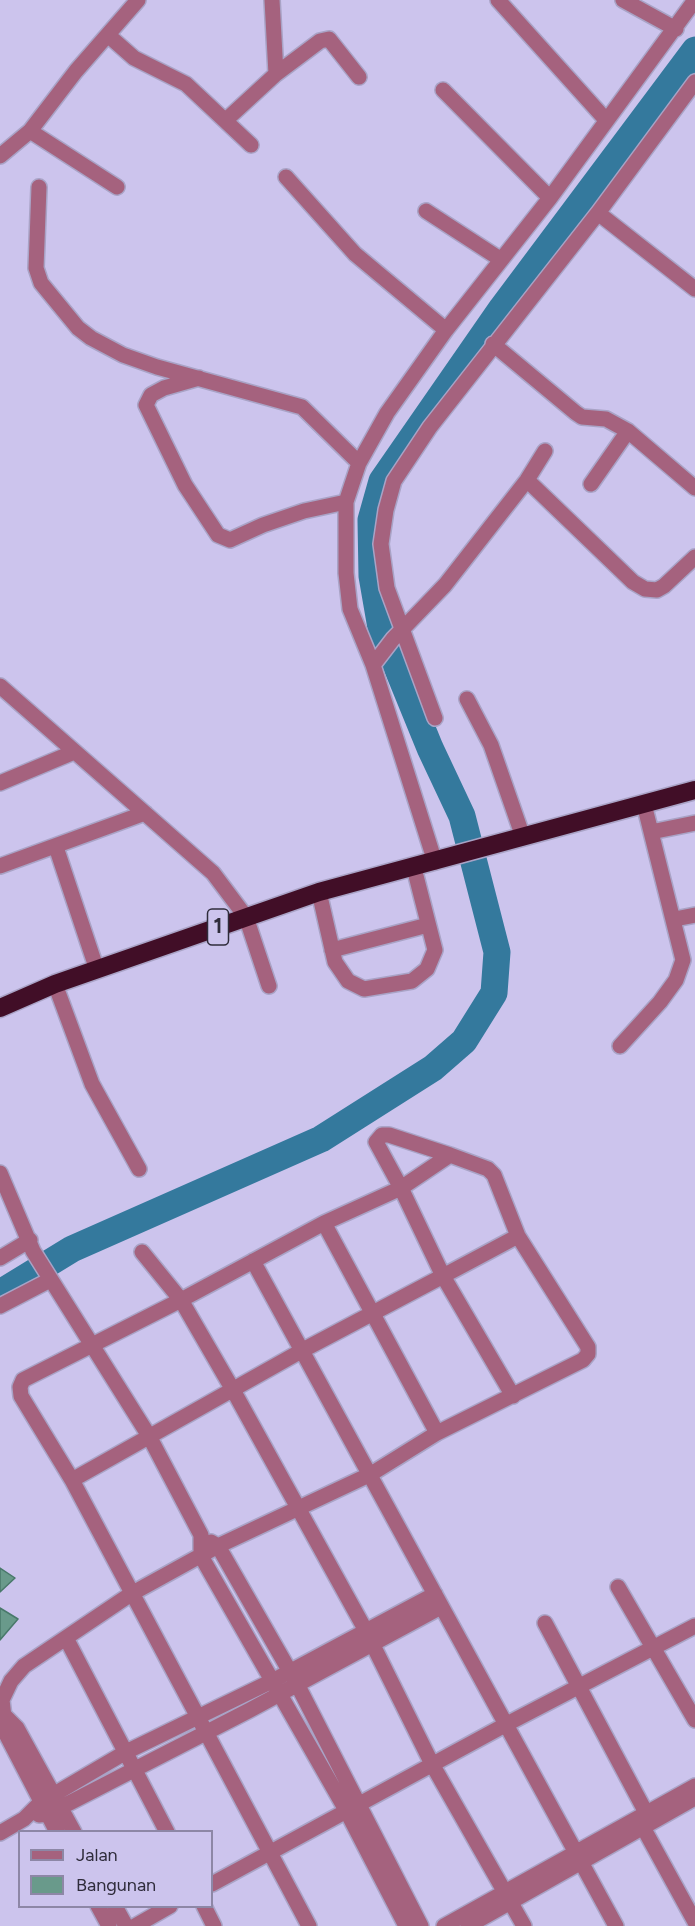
<!DOCTYPE html>
<html>
<head>
<meta charset="utf-8">
<style>
	body { margin:0 }
	#map { position:relative; width:695px; height:1926px; overflow:hidden; background:#ccc4ed; font-family:Figtree,sans-serif }
	canvas { display:block }
	.legend { position:absolute; left:18px; top:1830px; width:195px; height:78px; box-sizing:border-box; background:#ccc4ed; border:2px solid #8d87a6; margin:0; padding:8px 10px; list-style:none; font-size:18px; color:#2f2c3b }
	.legend li { display:flex; align-items:center; gap:12px; height:30px }
	.legend b { width:30px; border:2px solid #8d87a6 }
</style>
</head>
<body>
<div id="map">
<canvas width="695" height="1926"></canvas>
<ul class="legend">
<li><b style="height:8px;background:#a5627e"></b>Jalan</li>
<li><b style="height:16px;background:#699a8b"></b>Bangunan</li>
</ul>
</div>
<script>
const ctx = document.querySelector('canvas').getContext('2d');
ctx.lineJoin = 'round';
const poly = rows => new Path2D(rows.map(r => 'M' + r).join(''));
function trace(path, color, width, dash) { ctx.strokeStyle = color; ctx.lineWidth = width; ctx.lineCap = dash ? 'butt' : 'round'; ctx.setLineDash(dash || []); ctx.stroke(path); }
function fill(path, color) { ctx.fillStyle = color; ctx.fill(path, 'evenodd'); }
function drawText(font, color, halo, rows, align = 'center') {
  ctx.font = font + ' Figtree,sans-serif'; ctx.lineWidth = 4.5; ctx.setLineDash([]); ctx.textBaseline = 'middle'; ctx.strokeStyle = halo; ctx.fillStyle = color; for (const [text, x, y, turn = 0] of rows) {
    ctx.save(); ctx.translate(x, y); ctx.rotate((+turn || 0) * Math.PI / 180); ctx.textAlign = isNaN(turn) ? turn : align; if (halo) ctx.strokeText(text, 0, 0); ctx.fillText(text, 0, 0); ctx.restore();
  }
}
trace(poly([
	[0,1293,72,1249,321,1139,433,1068,464,1041,494,993,497,952,462,816,430,748,381,628,372,576,371,520,382,481,502,308,695,50]
]), '#34799d', 27);
const building = poly([
	[0,1568,15,1578,0,1592,0,1568],
	[0,1608,18,1619,0,1640,0,1608]
]);
fill(building, '#699a8b');
trace(building, '#49796b', 1.5);
const minor = poly([
	[498,0,606,120],
	[623,0,676,29],
	[109,36,134,58,186,84,251,145],
	[276,74,320,41,329,39,359,77],
	[443,90,550,198],
	[226,120,276,74,272,0],
	[30,131,76,71,138,0],
	[0,156,30,131,117,187],
	[286,177,355,254,446,330],
	[39,187,36,268,41,283,78,328,91,338,123,355,157,367,302,407,359,463],
	[426,211,500,259],
	[598,213,695,289],
	[493,344,576,413,582,417,606,419,628,431,695,488],
	[199,378,164,388,151,395,146,405,185,485,218,535,230,540,263,525,304,511,346,502],
	[527,480,633,582,645,589,657,590,664,586,695,557],
	[591,484,628,431],
	[373,665,393,639,445,585,527,480,545,451],
	[0,686,213,873,246,917,269,986],
	[467,699,491,745,523,837],
	[435,718,387,588,381,544,386,510,394,481,430,427,598,213,695,82],
	[0,783,74,752],
	[651,832,695,823],
	[56,847,97,970],
	[435,862,373,665,350,609,346,573,346,502,359,463,387,413,446,330,550,198,695,0],
	[0,866,145,813],
	[319,892,335,962,348,981,364,989,412,981,427,969,435,950,414,868],
	[675,919,695,915],
	[332,950,428,925],
	[55,984,92,1084,139,1169],
	[620,1046,660,1002,676,980,683,960,644,804],
	[0,1173,33,1251,149,1436,201,1535,201,1556,346,1810,406,1926],
	[324,1223,437,1433],
	[142,1252,181,1300,233,1390,366,1631,432,1764,524,1926],
	[0,1258,30,1240],
	[253,1261,616,1926],
	[0,1306,50,1280],
	[513,1396,443,1276,518,1236],
	[211,1542,218,1546,297,1684,421,1926],
	[618,1587,695,1720],
	[545,1623,651,1822],
	[66,1638,167,1832],
	[4,1715,17,1728,74,1832],
	[39,1815,48,1814,250,1710,441,1607],
	[639,1820,695,1922],
	[57,1832,6,1734,2,1700,11,1681,24,1666,131,1594,218,1546,371,1474,437,1433,583,1360,588,1354,588,1347,518,1236,494,1175,488,1169,450,1155,389,1135,382,1135,376,1142,401,1188,443,1276,303,1350,72,1480],
	[0,1833,24,1819,41,1802,126,1752,274,1680,435,1594],
	[212,1884,505,1725,695,1626],
	[98,1906,109,1926],
	[115,1906,126,1926],
	[204,1906,214,1926],
	[135,1926,170,1906],
	[309,1926,72,1480,21,1396,20,1387,23,1380,181,1300,324,1223,401,1188,450,1155],
	[444,1926,695,1786],
	[468,1926,695,1798]
]);
const highway = poly([
	[0,1008,55,984,319,892,695,790]
]);
trace(minor, '#a9a3c6', 18);
trace(highway, '#a9a3c6', 21);
trace(minor, '#a5627e', 15);
trace(highway, '#410e27', 18);
for (const [x, y, w] of [
	[218,927,21]
]) { const box = new Path2D(); box.roundRect(x - w / 2, y - 18, w, 36, 4.5); ctx.fillStyle = '#ccc4ed'; ctx.fill(box); trace(box, '#2f2c3b', 1.5); }
drawText('bold 21px', '#2f2c3b', null, [
	["1",218,927]
]);
</script>
</body>
</html>
